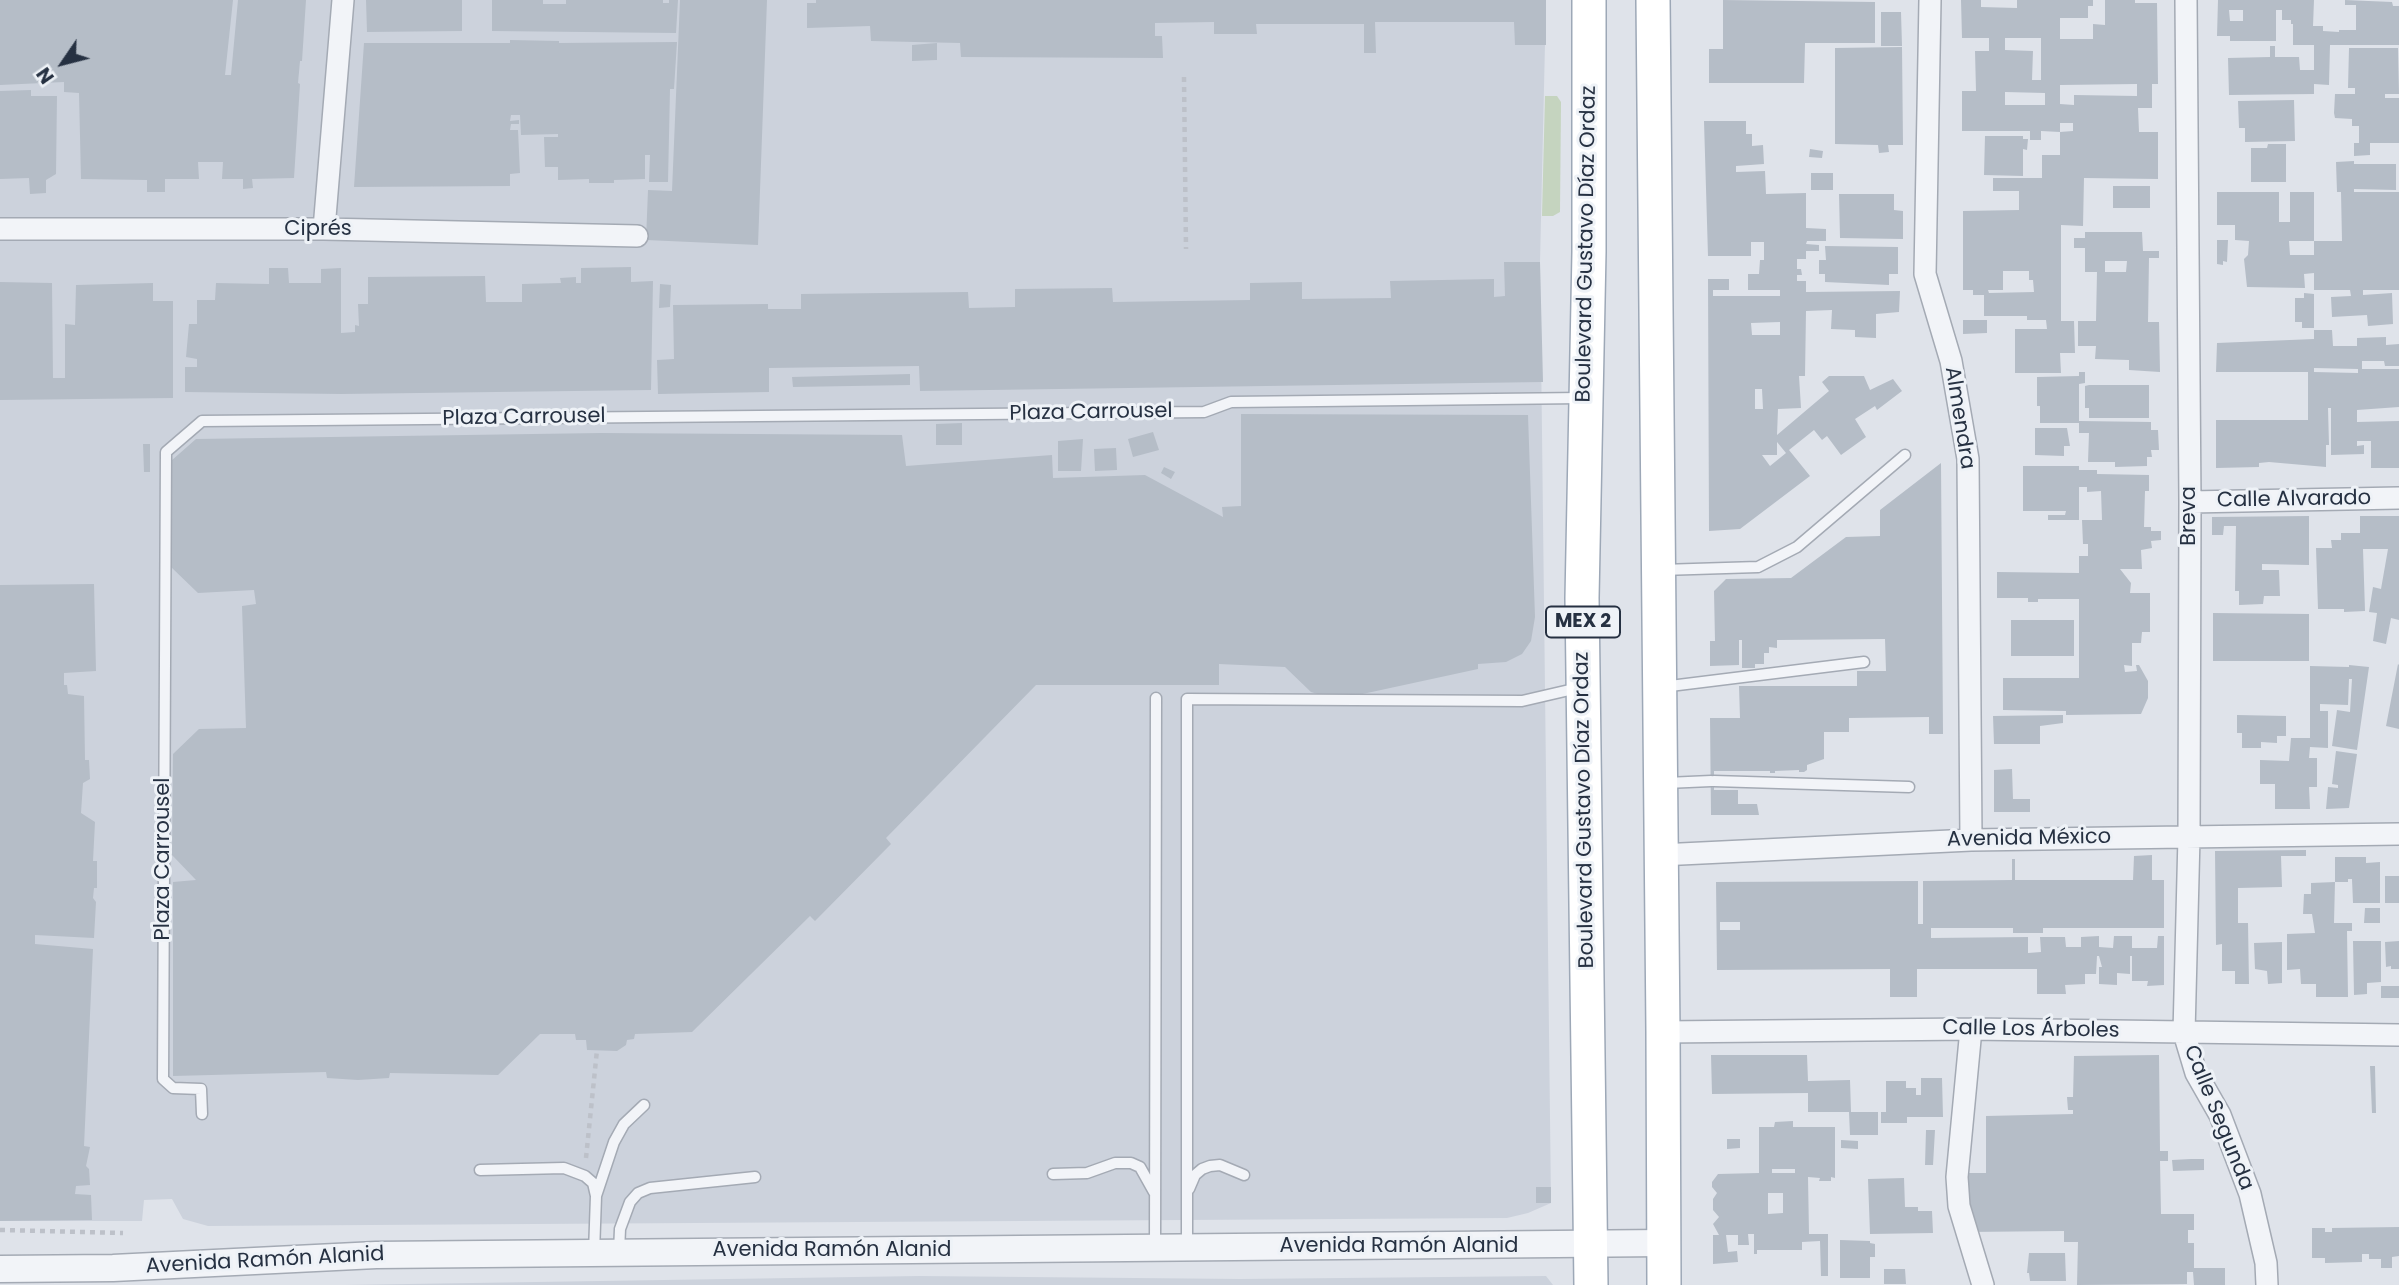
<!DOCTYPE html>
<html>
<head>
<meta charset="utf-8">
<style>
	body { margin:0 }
	#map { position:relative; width:2399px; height:1285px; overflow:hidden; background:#dfe3ea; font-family:Poppins,sans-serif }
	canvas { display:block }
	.north { position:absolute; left:28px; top:28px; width:70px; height:70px; -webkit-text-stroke:5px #eef2f7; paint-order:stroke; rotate:235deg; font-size:19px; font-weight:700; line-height:28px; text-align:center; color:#263142 }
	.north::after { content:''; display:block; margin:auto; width:24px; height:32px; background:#263142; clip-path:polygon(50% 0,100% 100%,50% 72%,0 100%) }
</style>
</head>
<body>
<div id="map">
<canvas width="2399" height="1285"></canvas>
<div class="north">N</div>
</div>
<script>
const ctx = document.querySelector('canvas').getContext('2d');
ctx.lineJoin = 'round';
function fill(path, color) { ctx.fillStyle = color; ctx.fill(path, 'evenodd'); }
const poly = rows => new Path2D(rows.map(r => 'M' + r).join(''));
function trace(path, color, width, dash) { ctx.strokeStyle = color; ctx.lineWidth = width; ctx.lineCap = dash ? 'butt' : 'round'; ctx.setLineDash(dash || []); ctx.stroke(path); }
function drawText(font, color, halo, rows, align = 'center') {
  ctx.font = font + ' Poppins,sans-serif'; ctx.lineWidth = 6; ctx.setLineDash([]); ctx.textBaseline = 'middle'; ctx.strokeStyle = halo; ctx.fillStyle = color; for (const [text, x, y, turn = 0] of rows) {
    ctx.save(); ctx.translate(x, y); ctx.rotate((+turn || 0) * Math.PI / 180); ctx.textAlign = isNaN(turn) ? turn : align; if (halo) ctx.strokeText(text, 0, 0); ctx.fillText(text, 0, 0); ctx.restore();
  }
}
fill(poly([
	[0,0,1546,0,1540,262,1551,1203,1528,1213,1507,1218,208,1226,183,1219,172,1199,144,1200,142,1221,0,1221],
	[919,1276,1241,1279,1546,1276,1553,1285,345,1285]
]), '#ccd2dc');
fill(poly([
	[1545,96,1557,96,1561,102,1560,212,1553,216,1542,216]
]), '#c5d4bf');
fill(poly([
	[0,0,233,0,225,75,231,75,238,0,306,0,302,61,300,61,298,83,300,84,294,178,252,179,253,188,243,189,243,179,222,179,223,162,198,162,199,179,165,179,165,192,147,192,147,180,81,179,79,93,64,92,64,82,0,85],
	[366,0,462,0,462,31,367,32],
	[492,0,543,0,543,4,566,4,566,0,663,0,663,3,669,3,669,0,678,0,676,33,492,31],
	[680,0,767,0,758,245,646,240,648,190,672,191],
	[816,0,1546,0,1546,45,1515,45,1514,22,1375,22,1376,53,1364,53,1364,24,1256,24,1257,34,1214,34,1214,22,1155,23,1155,36,1162,36,1163,58,961,57,960,43,871,41,870,26,807,28,807,3,816,3],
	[1723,0,1875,2,1875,43,1805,43,1804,83,1709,83,1709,49,1723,49],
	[1961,0,1981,0,1981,7,2017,8,2017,0,2093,0,2093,6,2088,6,2088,18,2060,18,2060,39,2093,39,2093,24,2105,25,2105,0,2135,0,2135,3,2157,3,2158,84,2152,84,2152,108,2138,108,2139,132,2158,132,2158,179,2084,178,2083,226,2061,225,2061,321,2074,321,2075,353,2060,353,2061,373,2015,373,2015,329,2047,329,2046,320,2027,320,2027,316,1984,316,1984,295,1973,295,1973,290,1963,290,1963,211,2019,210,2019,191,1993,191,1993,178,2042,178,2042,155,2060,155,2060,132,2041,131,2041,140,2030,140,2030,131,1962,131,1962,91,1976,91,1975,51,1989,51,1989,38,1962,38],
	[2005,38,2041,38,2041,80,2032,80,2033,51,2005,50],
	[2137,84,2137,96,2074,95,2074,105,2060,104,2060,85],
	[2005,92,2045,93,2045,105,2005,105],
	[2060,123,2073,123,2073,131,2060,132],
	[2003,271,2029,271,2029,280,2033,280,2034,292,1989,293,1988,290,2003,290],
	[2218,0,2314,0,2313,26,2323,26,2323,31,2339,32,2339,30,2356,30,2356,5,2345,5,2345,0,2392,2,2393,6,2399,6,2399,45,2330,45,2329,85,2314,84,2314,94,2229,95,2228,58,2270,57,2270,46,2275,46,2275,57,2299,57,2300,70,2314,70,2314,45,2293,45,2293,24,2291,24,2291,20,2282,20,2282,10,2276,10,2276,41,2230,41,2230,36,2217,36],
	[2229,10,2243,10,2243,21,2230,21],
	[1881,12,1901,12,1902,46,1881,46],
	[510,40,559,41,559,43,677,42,674,89,670,89,668,182,649,182,650,155,645,155,645,179,614,180,614,183,589,183,589,179,558,180,558,167,545,167,544,137,558,137,558,134,521,135,520,115,511,115,510,121,519,120,519,124,511,124,510,130,518,130,520,173,510,174,510,186,354,187,364,43,510,43],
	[937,43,937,60,912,61,912,45],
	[1902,47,1903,145,1888,145,1889,152,1879,153,1878,145,1835,144,1835,48],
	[2349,48,2398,48,2399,94,2385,94,2385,98,2399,98,2399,143,2370,143,2370,155,2354,156,2354,143,2359,143,2359,126,2352,126,2352,119,2335,118,2334,113,2335,94,2355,94,2355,88,2348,88],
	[31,90,31,96,57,96,56,174,46,180,46,193,30,194,29,178,0,179,0,91],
	[2294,100,2295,141,2245,142,2245,128,2239,128,2238,101],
	[1704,121,1746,121,1746,134,1752,134,1752,146,1763,145,1764,164,1736,166,1736,172,1765,171,1766,194,1806,193,1806,228,1826,229,1826,241,1807,241,1806,244,1819,245,1819,251,1806,251,1806,259,1797,259,1797,269,1801,269,1802,275,1797,275,1797,281,1806,281,1806,292,1900,291,1899,312,1876,314,1876,338,1855,337,1855,330,1831,329,1832,310,1806,311,1805,376,1799,376,1801,408,1778,409,1777,435,1829,391,1822,382,1829,376,1864,376,1870,390,1893,379,1902,391,1877,410,1875,406,1855,419,1866,437,1841,455,1827,436,1822,440,1814,430,1789,450,1810,476,1740,529,1709,531,1708,279,1729,279,1729,290,1713,290,1713,296,1780,296,1780,290,1748,290,1748,274,1759,274,1760,260,1764,260,1764,242,1751,242,1751,256,1708,256],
	[1780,322,1780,335,1752,335,1751,323],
	[1755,389,1762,389,1763,409,1755,409],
	[1777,442,1786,453,1770,466,1762,455,1777,455],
	[1985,136,2023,136,2023,139,2028,139,2027,150,2023,149,2023,176,1984,175],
	[2268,144,2286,144,2286,182,2251,182,2251,148,2267,148],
	[1810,149,1823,151,1822,158,1809,157],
	[2354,161,2354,164,2396,164,2396,190,2354,189,2354,192,2399,192,2399,290,2363,290,2363,295,2392,293,2393,324,2368,326,2367,315,2332,317,2331,297,2351,296,2350,290,2314,290,2314,273,2304,274,2305,288,2247,287,2244,259,2248,255,2249,241,2235,240,2235,225,2217,225,2217,192,2279,192,2279,222,2290,222,2290,192,2314,192,2314,241,2289,241,2290,255,2314,255,2314,241,2342,241,2341,192,2337,192,2336,162],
	[1811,173,1833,173,1833,190,1811,190],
	[2113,186,2150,186,2150,208,2113,208],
	[1839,194,1894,194,1894,210,1903,211,1903,239,1840,238],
	[2085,232,2142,232,2143,251,2159,251,2159,258,2149,258,2148,322,2159,322,2160,372,2129,370,2129,360,2095,359,2096,346,2078,346,2078,321,2096,321,2097,272,2085,272,2085,248,2074,248,2074,238,2085,238],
	[2105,261,2127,261,2126,272,2105,272],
	[2217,240,2228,240,2227,262,2223,261,2223,265,2217,264],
	[1825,246,1898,247,1898,274,1889,274,1889,285,1825,282,1825,274,1819,274,1819,260,1826,260],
	[1504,262,1540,262,1543,382,920,391,919,366,769,368,769,392,658,394,657,360,674,359,673,305,768,304,768,309,801,309,801,294,968,292,969,308,1015,307,1015,289,1112,288,1113,302,1250,300,1250,283,1302,282,1302,299,1391,298,1390,281,1494,279,1494,297,1505,296],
	[631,267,631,282,653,281,651,390,341,394,185,392,185,367,197,367,197,359,186,357,189,324,197,324,197,300,215,300,216,283,269,284,269,268,288,268,289,283,321,283,321,269,341,268,341,333,355,332,355,325,359,326,358,304,368,304,368,277,485,276,486,302,522,302,522,284,561,283,560,278,576,277,576,283,581,283,581,268],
	[0,282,52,283,53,378,65,378,65,324,75,325,76,285,153,283,153,301,173,301,173,398,0,400],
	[660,284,671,285,670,307,659,308],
	[2304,293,2314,294,2314,328,2302,328,2302,322,2295,322,2295,298,2304,298],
	[1963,320,1987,320,1987,333,1963,334],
	[2314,330,2332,330,2333,346,2357,346,2357,338,2386,337,2386,345,2399,344,2399,366,2385,366,2384,361,2362,361,2362,369,2399,369,2399,407,2357,410,2357,422,2399,421,2399,468,2371,468,2371,441,2357,441,2357,446,2364,445,2364,454,2331,455,2331,408,2328,408,2329,445,2326,445,2326,467,2269,462,2259,463,2259,467,2216,468,2216,420,2308,420,2308,372,2216,372,2217,343,2314,339],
	[2314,368,2358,369,2358,373,2314,372],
	[2079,372,2085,372,2085,383,2079,384,2079,423,2040,423,2040,406,2037,406,2037,377,2079,376],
	[910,374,910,385,793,387,792,377],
	[2089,385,2149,385,2149,418,2089,418,2089,408,2085,408,2085,386],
	[1241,414,1528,415,1535,617,1531,641,1522,654,1506,662,1478,664,1478,669,1344,698,1327,697,1311,692,1285,667,1219,664,1219,685,1036,685,886,838,891,844,815,921,810,916,692,1032,635,1034,634,1039,627,1040,626,1045,617,1051,587,1050,586,1040,576,1040,575,1034,540,1034,498,1075,390,1073,389,1078,358,1080,327,1078,326,1072,173,1076,173,882,196,880,172,855,173,754,199,729,246,728,242,606,256,604,254,590,198,593,171,567,171,461,196,439,601,433,902,435,906,466,1052,455,1053,478,1145,475,1223,517,1222,507,1241,506],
	[2079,421,2151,422,2151,430,2158,430,2159,450,2151,450,2152,457,2147,457,2147,466,2115,467,2115,462,2088,462,2089,433,2079,433],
	[962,423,962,445,936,445,936,424],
	[2035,428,2067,428,2070,446,2064,446,2064,456,2035,455],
	[1153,432,1159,450,1133,457,1128,439],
	[1083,439,1081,471,1058,471,1058,441],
	[143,444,150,444,150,472,144,472],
	[1116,448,1117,470,1095,471,1094,449],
	[1941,463,1943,734,1929,734,1929,717,1849,718,1849,732,1824,732,1824,759,1807,765,1807,770,1804,772,1799,772,1799,770,1775,771,1775,773,1770,773,1770,771,1714,771,1714,790,1738,790,1738,804,1757,804,1759,815,1711,815,1710,718,1740,718,1739,686,1857,686,1857,671,1886,671,1885,639,1777,640,1777,648,1769,647,1769,653,1764,653,1764,664,1755,664,1755,668,1742,668,1742,640,1739,640,1739,665,1710,666,1710,641,1715,641,1714,591,1726,579,1791,578,1846,537,1880,536,1880,510],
	[2023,466,2079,466,2079,470,2097,470,2097,474,2149,475,2149,491,2145,491,2144,527,2151,527,2151,531,2161,531,2161,540,2151,541,2152,548,2141,550,2142,569,2120,569,2131,583,2130,593,2150,593,2150,632,2142,632,2141,643,2132,643,2132,666,2124,665,2125,672,2137,671,2136,665,2139,665,2148,681,2148,698,2141,714,2066,715,2066,711,2003,710,2003,678,2079,678,2079,599,2038,599,2038,602,2028,602,2028,598,1997,598,1997,572,2079,573,2079,556,2088,556,2088,544,2083,544,2082,520,2102,520,2101,491,2087,492,2087,487,2079,487,2079,520,2048,520,2048,515,2065,515,2066,511,2023,511],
	[1164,467,1175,472,1171,479,1161,473],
	[2309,516,2309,565,2262,564,2262,570,2279,570,2280,596,2264,596,2263,604,2239,605,2239,591,2235,591,2236,526,2224,526,2223,535,2212,535,2212,517],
	[2360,516,2399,516,2399,620,2391,618,2386,644,2373,641,2377,613,2369,612,2373,587,2381,589,2388,549,2363,549,2365,611,2344,612,2344,609,2318,609,2316,548,2332,548,2331,540,2341,540,2341,533,2360,533],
	[94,584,96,671,64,673,64,685,67,685,68,694,84,696,85,760,89,760,90,779,83,783,81,813,95,822,93,861,97,861,97,888,94,888,93,898,96,902,94,938,35,935,35,944,93,949,84,1146,90,1147,86,1166,89,1169,90,1185,76,1186,75,1194,91,1195,92,1220,0,1221,0,585],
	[2213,613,2309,614,2309,661,2213,661],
	[2011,620,2074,620,2074,656,2011,656],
	[2398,664,2399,665,2399,729,2386,726],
	[2349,665,2369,667,2357,750,2332,746,2337,710,2350,712,2352,679,2349,679,2348,705,2320,704,2320,711,2328,711,2328,748,2310,747,2309,758,2317,758,2317,787,2309,787,2310,809,2275,809,2275,784,2260,784,2260,760,2289,761,2291,738,2310,738,2310,666,2349,667],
	[2063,715,2063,723,2040,726,2040,744,1994,744,1993,716],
	[2237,715,2286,716,2286,736,2277,736,2277,743,2261,742,2261,748,2242,748,2242,733,2237,733],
	[2336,751,2357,754,2349,808,2326,809,2328,787,2338,788,2338,785,2332,784],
	[2012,769,2013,799,2030,799,2030,812,1994,812,1994,770],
	[2306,850,2306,856,2281,856,2282,887,2238,888,2238,923,2248,923,2249,984,2235,984,2235,971,2222,971,2222,944,2216,945,2215,851],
	[2152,855,2152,880,2164,880,2164,928,2043,928,2043,933,2013,933,2013,928,1931,928,1931,938,2028,937,2028,953,2041,952,2040,937,2065,937,2066,947,2081,947,2081,937,2099,936,2099,947,2113,948,2114,936,2132,936,2132,948,2157,948,2158,936,2164,936,2164,985,2147,986,2148,981,2132,981,2132,956,2130,956,2130,974,2117,973,2117,985,2099,984,2099,967,2102,967,2099,956,2097,956,2096,974,2085,974,2085,984,2065,985,2066,994,2037,994,2037,969,1917,969,1917,997,1890,997,1890,969,1717,970,1716,882,1918,881,1918,924,1923,924,1923,881,2012,880,2012,859,2015,859,2015,880,2133,880,2134,856],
	[1720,922,1740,922,1740,930,1720,930],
	[2335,857,2366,857,2366,863,2380,862,2380,903,2353,903,2352,879,2348,879,2348,882,2335,882],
	[2385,876,2399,876,2399,903,2385,903],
	[2335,882,2334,923,2352,923,2352,931,2347,931,2348,997,2316,997,2316,984,2301,984,2300,969,2287,970,2287,934,2315,933,2312,914,2303,914,2304,894,2311,894,2311,883],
	[2365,908,2380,908,2380,923,2364,923],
	[2353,941,2381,941,2381,982,2367,983,2367,994,2354,995],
	[2399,941,2399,969,2391,969,2391,966,2386,967,2385,942],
	[2282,942,2282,983,2268,984,2267,971,2255,969,2254,943],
	[2381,986,2399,986,2399,998,2381,998],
	[1711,1055,1807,1055,1808,1081,1850,1080,1851,1112,1878,1112,1878,1135,1850,1135,1849,1112,1808,1112,1808,1093,1712,1094],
	[2159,1055,2160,1151,2168,1151,2168,1161,2160,1161,2161,1214,2194,1214,2194,1230,2188,1230,2188,1243,2194,1243,2194,1268,2225,1268,2225,1285,2194,1285,2193,1272,2187,1272,2187,1284,2077,1285,2078,1242,2064,1242,2064,1231,1967,1232,1967,1173,1986,1173,1986,1116,2073,1114,2073,1110,2068,1110,2067,1097,2073,1097,2074,1056],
	[2370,1066,2375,1066,2376,1113,2372,1113],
	[1921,1078,1942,1078,1943,1117,1907,1117,1907,1123,1881,1123,1881,1112,1886,1112,1886,1081,1906,1081,1906,1088,1916,1088,1916,1095,1921,1095],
	[1793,1121,1793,1127,1835,1127,1835,1178,1831,1177,1831,1181,1819,1181,1820,1178,1808,1177,1809,1234,1828,1234,1828,1276,1821,1276,1820,1241,1802,1242,1802,1250,1757,1250,1757,1254,1754,1254,1754,1234,1748,1234,1749,1245,1738,1245,1738,1235,1726,1235,1728,1252,1737,1251,1738,1262,1713,1264,1713,1235,1719,1235,1713,1224,1719,1217,1713,1210,1713,1199,1717,1193,1712,1187,1712,1182,1718,1174,1759,1173,1759,1127,1774,1127,1775,1122],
	[1772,1169,1795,1169,1795,1173,1772,1173],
	[1768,1193,1783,1193,1783,1213,1768,1214],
	[1926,1130,1935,1130,1933,1165,1925,1165],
	[1727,1139,1740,1139,1740,1148,1727,1149],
	[1841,1140,1858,1141,1858,1149,1841,1148],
	[2191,1159,2204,1159,2204,1170,2173,1171,2172,1160],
	[1904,1178,1905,1207,1918,1207,1918,1211,1932,1211,1933,1233,1870,1234,1868,1179],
	[1536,1187,1551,1187,1551,1203,1536,1203],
	[2399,1227,2399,1256,2392,1257,2392,1268,2381,1268,2381,1259,2369,1259,2369,1254,2362,1254,2362,1262,2325,1263,2325,1258,2312,1258,2312,1228,2325,1228,2325,1232,2332,1232,2332,1228],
	[1840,1240,1870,1241,1870,1243,1875,1244,1875,1257,1870,1257,1870,1278,1840,1278],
	[2029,1253,2065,1253,2066,1281,2030,1281,2029,1273,2027,1273],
	[1884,1269,1905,1269,1906,1284,1884,1284]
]), '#b5bdc7');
const service = poly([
	[1661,570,1758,567,1797,547,1905,455],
	[1662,687,1864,662],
	[1714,781,1909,787],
	[1666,783,1711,781],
	[202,1114,201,1089,173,1088,163,1079,166,452,202,421,1204,412,1231,402,1582,398],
	[480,1170,564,1168,585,1176,593,1183,596,1196],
	[1053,1174,1087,1173,1115,1163,1131,1163,1140,1167,1154,1192],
	[1189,1189,1195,1175,1202,1169,1210,1166,1220,1165,1244,1175],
	[1187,1247,1187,699,1522,701,1578,688],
	[1155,1248,1156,698],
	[619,1252,620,1229,630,1202,638,1193,650,1188,755,1177],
	[594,1253,596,1196,614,1142,624,1124,644,1105]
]);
const minor = poly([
	[1930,0,1925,274,1951,361,1968,459,1971,840],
	[2186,0,2190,502,2189,837,2184,1033,2196,1073,2220,1115,2250,1194,2266,1263,2267,1285],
	[0,229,324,229,637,236],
	[324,229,343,0],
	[2190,502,2399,498],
	[1660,855,1971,840,2399,834],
	[1971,1029,1957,1177,1959,1206,1983,1285],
	[1663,1032,1971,1029,2399,1035]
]);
const tertiary = poly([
	[0,1269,113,1268,376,1255,1663,1243]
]);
const primary = poly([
	[1589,0,1589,252,1582,598,1591,1285],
	[1653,0,1663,1032,1664,1285]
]);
trace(service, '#a4aab4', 13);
trace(minor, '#a4aab4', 24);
trace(tertiary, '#a4aab4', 29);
trace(primary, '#9da8b7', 36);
trace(poly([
	[1184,77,1186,249],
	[586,1158,597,1050],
	[0,1230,123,1233]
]), '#bdc1c9', 4.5, [5, 5]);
trace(service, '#f2f4f8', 10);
trace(minor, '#f2f4f8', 21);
trace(tertiary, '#f2f4f8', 26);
trace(primary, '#fff', 33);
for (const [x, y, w] of [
	[1583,622,74]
]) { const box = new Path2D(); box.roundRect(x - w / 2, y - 15.5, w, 31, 5); ctx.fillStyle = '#eef2f7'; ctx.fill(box); trace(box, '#263142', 2); }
drawText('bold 19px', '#263142', null, [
	["MEX 2",1583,622]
]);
drawText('21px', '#263142', '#eef2f7', [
	["Ciprés",318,230],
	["Boulevard Gustavo Díaz Ordaz",1587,244,-89],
	["Plaza Carrousel",1091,413,-1],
	["Plaza Carrousel",524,418,-1],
	["Almendra",1959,418,81],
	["Calle Alvarado",2294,500,-1],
	["Breva",2190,516,-90],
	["Boulevard Gustavo Díaz Ordaz",1585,810,-91],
	["Avenida México",2029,839,-1],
	["Plaza Carrousel",164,859,-90],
	["Calle Los Árboles",2031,1030,1],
	["Calle Segunda",2218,1118,68],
	["Avenida Ramón Alanid",1399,1247],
	["Avenida Ramón Alanid",832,1251],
	["Avenida Ramón Alanid",265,1261,-3]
]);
</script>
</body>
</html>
